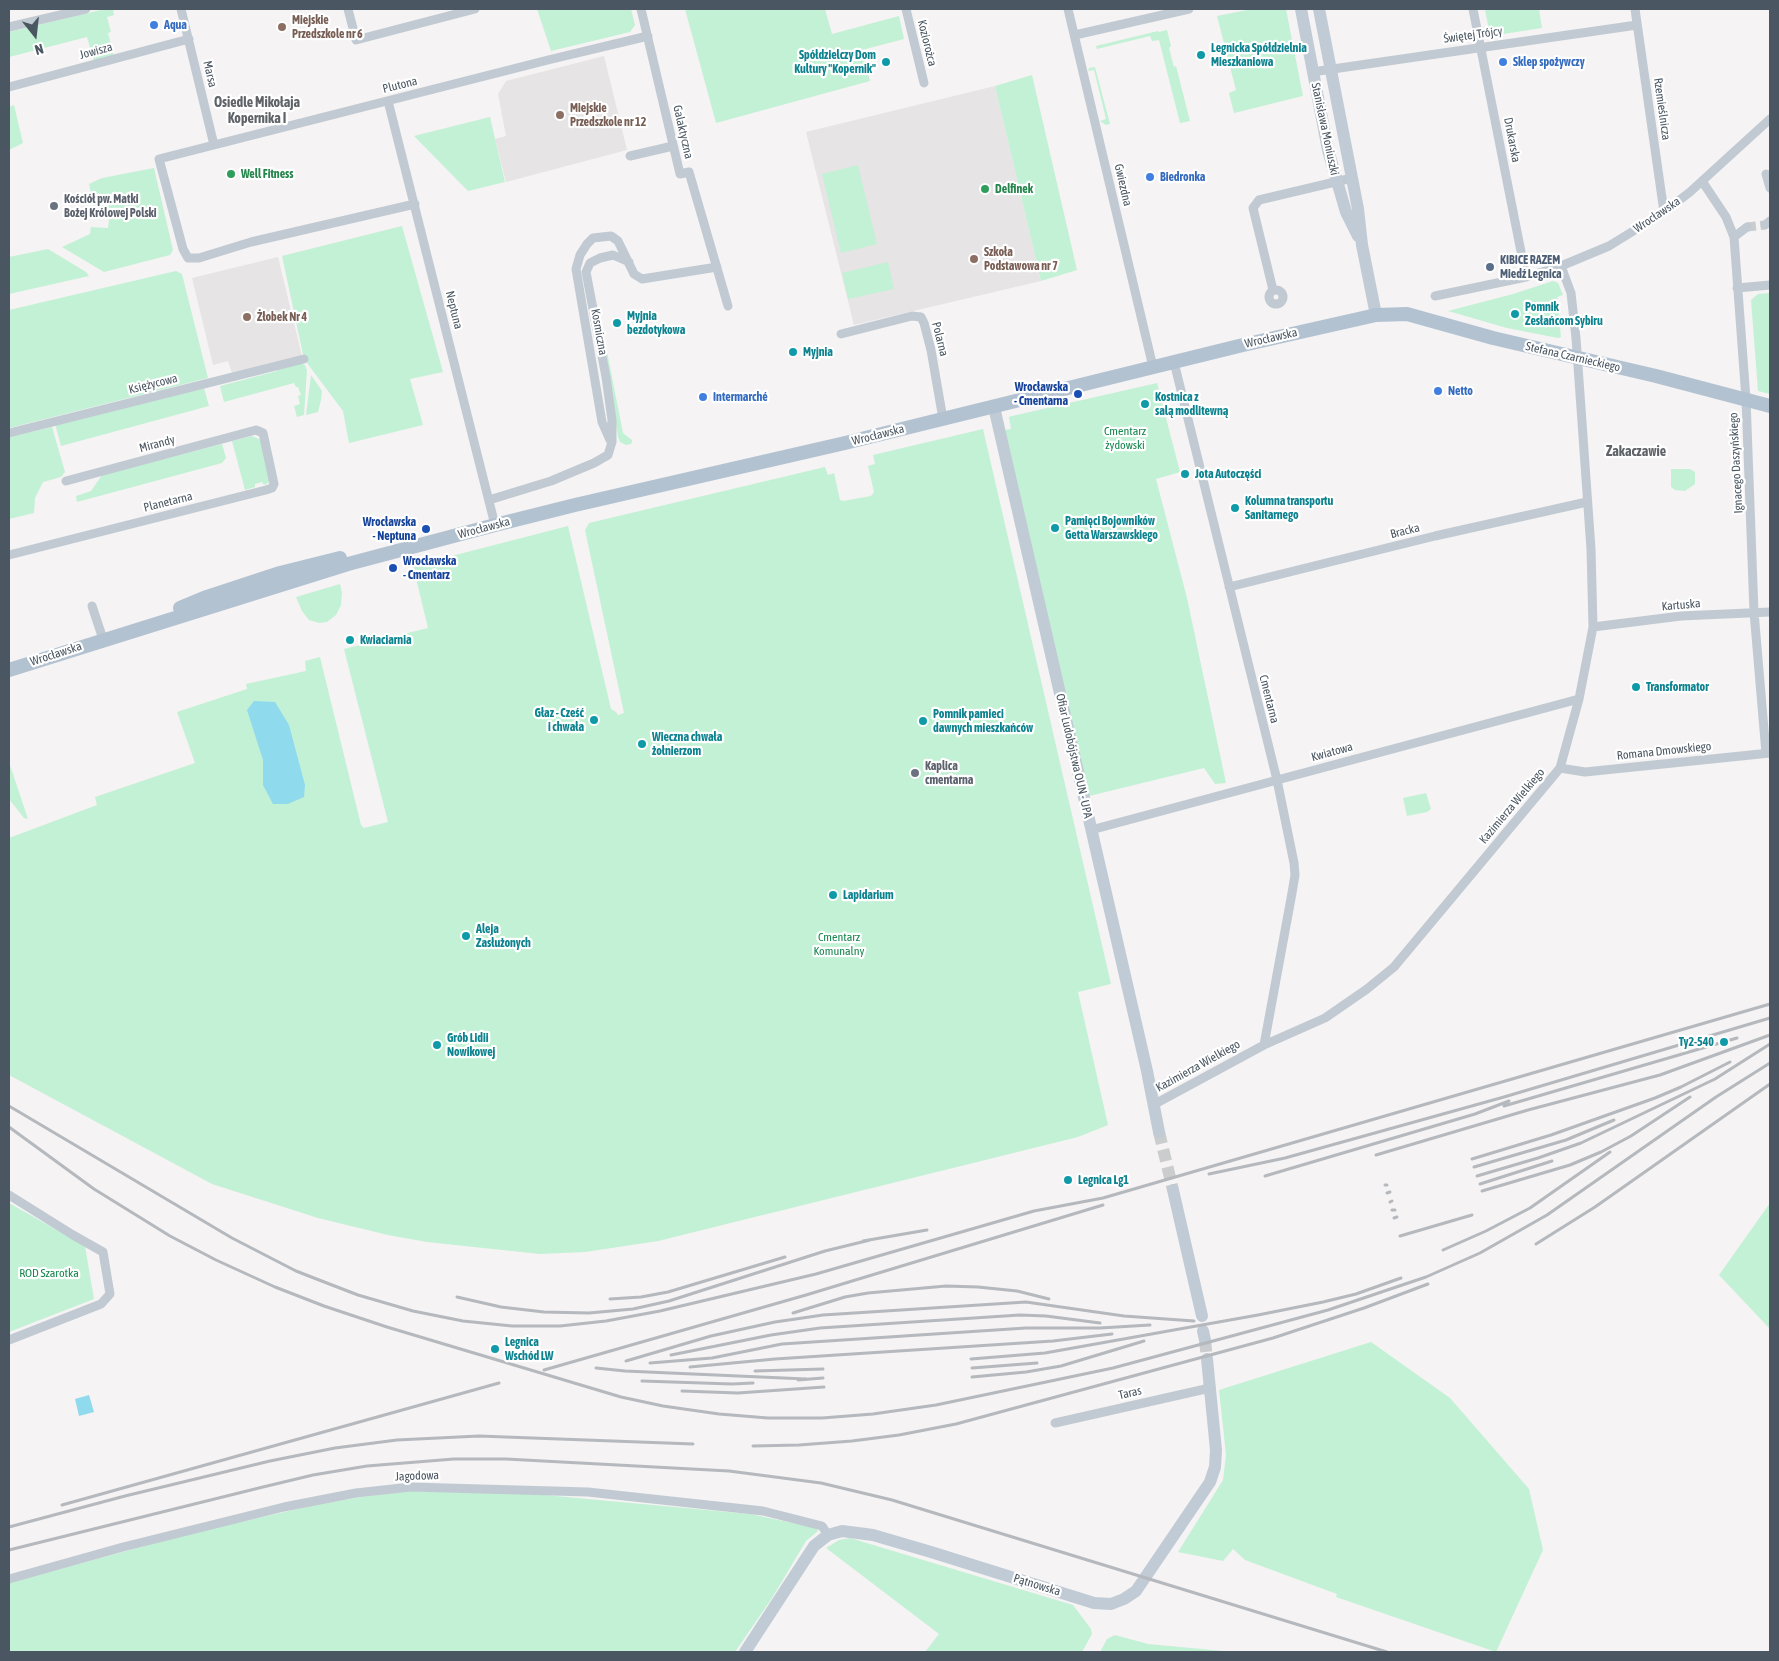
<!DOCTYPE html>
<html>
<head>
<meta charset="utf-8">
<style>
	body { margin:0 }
	#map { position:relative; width:1779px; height:1661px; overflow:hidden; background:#f5f3f3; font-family:"Asap Condensed",sans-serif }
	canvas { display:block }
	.frame { position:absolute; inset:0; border:10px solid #4a5661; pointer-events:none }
	.north { position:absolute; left:10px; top:10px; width:50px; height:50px; -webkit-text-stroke:4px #fff; paint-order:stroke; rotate:164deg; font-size:14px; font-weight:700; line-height:20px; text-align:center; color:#4a5661 }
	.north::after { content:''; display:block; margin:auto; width:18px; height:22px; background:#4a5661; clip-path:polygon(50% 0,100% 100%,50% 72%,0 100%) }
</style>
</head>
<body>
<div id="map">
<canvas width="1779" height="1661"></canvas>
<div class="frame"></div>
<div class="north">N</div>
</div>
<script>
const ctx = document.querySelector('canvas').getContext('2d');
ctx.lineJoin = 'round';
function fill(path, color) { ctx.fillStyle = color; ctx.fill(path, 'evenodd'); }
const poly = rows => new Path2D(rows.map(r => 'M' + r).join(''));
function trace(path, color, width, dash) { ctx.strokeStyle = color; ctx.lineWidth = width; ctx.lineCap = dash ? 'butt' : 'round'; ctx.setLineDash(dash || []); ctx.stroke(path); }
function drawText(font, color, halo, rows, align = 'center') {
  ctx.font = font + ' "Asap Condensed",sans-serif'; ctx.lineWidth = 4.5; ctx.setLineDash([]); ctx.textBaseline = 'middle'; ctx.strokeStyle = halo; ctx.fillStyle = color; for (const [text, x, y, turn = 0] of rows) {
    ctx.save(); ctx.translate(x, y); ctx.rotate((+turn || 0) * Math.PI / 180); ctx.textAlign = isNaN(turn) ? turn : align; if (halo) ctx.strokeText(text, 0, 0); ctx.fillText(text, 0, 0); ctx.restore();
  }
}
fill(poly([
	[604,56,627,150,506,182,495,139,506,136,498,94,506,81],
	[995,86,1041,281,854,325,806,132],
	[278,257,302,356,232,373,228,361,213,365,192,278]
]), '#e6e4e5');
fill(poly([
	[105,9,113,9,114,15,107,17,111,32,108,33,114,56,94,61,87,37,9,57,9,32],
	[537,9,631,9,635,25,630,32,551,51],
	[685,9,825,9,832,34,899,16,904,39,862,50,870,81,716,123],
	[1252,9,1286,9,1303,96,1234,113,1229,93,1236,90,1217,16],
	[1485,9,1539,9,1542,28,1490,36],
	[1167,30,1171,46,1169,48,1174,67,1176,66,1190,121,1180,123,1159,40,1152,41,1150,36,1097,49,1096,46,1158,31,1159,32],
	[1095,67,1110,124,1106,125,1100,121,1106,119,1094,70,1088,71,1089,68],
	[1032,75,1077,270,1041,281,995,86],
	[14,105,23,143,9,150,9,107],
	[490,117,505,182,468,191,414,136],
	[858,165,877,244,841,253,822,174],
	[154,168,173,250,170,255,104,272,62,247,90,234,91,227,108,228,110,211,95,211,89,184,102,178],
	[402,226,443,372,410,379,423,425,349,443,343,411,304,359,282,256],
	[48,249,86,272,89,276,9,294,9,257],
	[888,262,894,289,848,299,842,273],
	[176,271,182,274,208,378,9,428,9,310],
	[1553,281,1558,283,1563,295,1557,297,1561,337,1558,338,1507,328,1448,311,1513,294],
	[1770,293,1770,394,1758,391,1751,300,1758,294],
	[597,301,623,433,632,440,632,442,631,444,626,445,620,442,618,437],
	[301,363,305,365,307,370,304,415,297,417,294,406,300,404,298,396,301,395,298,387,296,387,294,383,224,402,220,386,277,371,277,369],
	[311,375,322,391,321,400,318,412,306,415],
	[1157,383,1180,472,1156,479,1187,598,1226,783,1215,784,1204,768,1089,796,1005,430,1011,429,1009,417,1012,416],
	[204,388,209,406,61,446,55,424],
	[52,427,65,472,61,477,43,482,35,498,34,513,9,519,9,437],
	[983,429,1111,984,1078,992,1108,1125,1078,1137,658,1241,585,1252,540,1254,427,1242,388,1235,318,1218,212,1184,9,1075,9,838,97,805,95,797,195,763,177,712,247,689,246,684,306,671,305,661,320,657,361,825,364,828,388,822,344,649,428,628,413,566,568,526,611,709,616,712,618,715,624,713,585,530,589,523,825,467,828,475,834,473,840,500,843,501,871,496,874,492,868,466,875,464,873,455],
	[252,436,261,440,270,482,264,485,262,482,255,484,255,487,245,490,232,441],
	[222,444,226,458,222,463,77,502,76,496,91,491,102,475],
	[1671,469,1690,469,1695,472,1695,484,1685,491,1675,490,1671,487],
	[340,584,342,593,341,605,336,615,327,622,319,623,309,620,302,611,296,597],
	[9,763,13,774,28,819,24,818,9,799],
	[1426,793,1431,809,1427,812,1407,816,1403,798],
	[9,1203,85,1246,94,1299,9,1332],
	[1770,1203,1770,1329,1719,1275],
	[1371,1342,1450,1398,1529,1489,1543,1550,1496,1652,1336,1597,1337,1594,1245,1560,1233,1549,1223,1561,1178,1552,1223,1480,1226,1455,1219,1390],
	[411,1491,534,1494,750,1514,816,1528,818,1531,806,1541,772,1598,735,1652,9,1652,9,1583,192,1533,311,1506,361,1497],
	[850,1538,1073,1605,1091,1629,1092,1634,1082,1652,925,1652,939,1634,826,1548,839,1540],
	[1115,1635,1148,1644,1234,1652,1100,1652,1107,1639]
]), '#c3f1d5');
fill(poly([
	[254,701,275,702,289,725,305,785,304,797,288,804,273,804,263,785,263,760,247,710],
	[89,1395,94,1412,79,1416,75,1399]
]), '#90daee');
trace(poly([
	[1747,227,1765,225]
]), '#caccce', 9, [9, 4.5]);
trace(poly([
	[1159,1132,1173,1190],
	[1205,1340,1207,1359]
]), '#caccce', 12, [12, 6]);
trace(poly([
	[181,9,214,145],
	[348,9,356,40,475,9],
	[641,9,680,174,689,172,728,306],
	[906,9,924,83],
	[1068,9,1153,367],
	[1473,9,1526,277],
	[1635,9,1664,212],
	[9,27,86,9],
	[1075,35,1189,9],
	[1312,72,1637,25],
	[9,87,189,39],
	[388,101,495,525],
	[630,156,673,146],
	[1766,174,1770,188],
	[1702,181,1726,217,1734,237,1746,399,1754,612,1766,753],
	[415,204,251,242,199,258,188,258,183,249,159,159,548,60,648,36],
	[1765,225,1770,221],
	[1734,237,1747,227],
	[1737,288,1770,285],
	'1269 297a7 7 0 1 1 14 0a7 7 0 1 1-14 0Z',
	[1273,290,1253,208,1259,200,1352,178],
	[1435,296,1526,277,1561,266,1609,246,1664,212,1690,192,1770,119],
	[841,334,912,316,921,317,924,323,931,350,943,419],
	[1174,362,1277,780,1294,863,1295,875,1292,893,1264,1045],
	[9,433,304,359],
	[610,440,602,422,576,269,580,255,587,244,593,238,611,236,618,241,634,274,642,279,717,267],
	[489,500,551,481,594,463,608,455,612,442,612,420,606,377,586,272,590,263,600,258,613,255,629,262],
	[9,555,266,490,272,488,274,484,263,433,256,430,66,481],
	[1229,587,1435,536,1587,502],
	[92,606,103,639],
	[1593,627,1681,616,1770,612],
	[1560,768,1585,772,1770,753],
	[1091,830,1579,699],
	[1153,1105,1264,1045,1325,1018,1367,989,1394,967,1560,768,1579,699,1593,627,1591,549,1576,338,1571,293,1561,266],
	[9,1195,73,1235,103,1252,110,1294,101,1304,9,1340],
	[1055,1423,1210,1388],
	[9,1579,123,1547,284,1507,356,1493,411,1487,588,1492,763,1511,822,1526,828,1535]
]), '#c1cad2', 9);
trace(poly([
	[1301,9,1328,150,1346,212,1358,236],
	[1319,9,1352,178,1358,209,1362,245,1376,315],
	[994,407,1147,1071,1159,1132],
	[1173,1190,1202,1316],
	[1203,1331,1205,1340],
	[745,1652,814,1546,828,1535,842,1531,873,1535,931,1552,1094,1603,1111,1604,1124,1599,1136,1591,1210,1482,1215,1467,1216,1450,1207,1359]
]), '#c1cbd6', 12);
trace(poly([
	[180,608,204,598,280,573,340,558],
	[9,670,348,564,495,525,575,505,845,443,1243,345,1376,315,1407,314,1493,338,1656,376,1770,406]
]), '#b3c2d1', 14);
trace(poly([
	[1677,1089,1730,1062],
	[9,1106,232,1238,296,1271,332,1285,358,1295,413,1311,463,1321,512,1326,560,1326,606,1321,660,1311,816,1274,1034,1211,1103,1198,1770,1004],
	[1504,1106,1737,1038],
	[9,1127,94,1189,170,1236,216,1260,275,1287,324,1306,387,1327,621,1397,663,1406,719,1414,768,1418,822,1418,873,1414,936,1405,1113,1368,1328,1310,1426,1277,1480,1253,1547,1215,1716,1097,1770,1063],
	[1376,1155,1528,1110,1660,1075,1770,1035],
	[1472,1159,1551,1135,1655,1098,1681,1087],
	[1474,1167,1566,1140,1614,1120],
	[1209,1174,1285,1158,1504,1097,1770,1018],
	[1265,1176,1475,1114,1509,1101],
	[1477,1176,1538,1158,1581,1143,1715,1079,1770,1044],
	[1480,1184,1552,1161],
	[1385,1185,1387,1185],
	[1482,1191,1570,1165,1601,1152,1631,1136,1690,1097],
	[1387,1193,1390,1192],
	[1390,1202,1392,1201],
	[1392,1210,1395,1210],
	[1394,1218,1397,1217],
	[1400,1236,1472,1215],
	[863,1241,927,1230],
	[1536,1244,1595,1207,1770,1084],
	[1443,1250,1486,1231,1530,1208,1610,1152],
	[457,1297,501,1307,544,1312,589,1313,633,1309,669,1301,825,1251,870,1240],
	[610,1299,641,1297,668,1292,785,1257],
	[793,1313,845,1297,868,1293,946,1286,978,1287,1017,1291,1049,1299],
	[671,1355,771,1335,820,1328,1020,1315,1046,1316,1100,1323],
	[971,1359,1045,1353,1258,1315,1323,1302,1356,1294,1401,1278],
	[626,1361,711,1336,775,1322,823,1315,1026,1302,1124,1316,1194,1321],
	[650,1363,712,1358,782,1344,1026,1328,1100,1328,1150,1325],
	[690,1367,775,1359,1053,1341,1112,1334],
	[596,1368,625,1371,806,1379],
	[972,1368,1037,1363],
	[544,1370,806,1295,1103,1205],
	[755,1371,823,1369],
	[972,1377,1026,1372,1061,1366,1144,1341],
	[798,1380,823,1378],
	[642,1381,732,1384,753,1383],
	[682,1391,738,1393,824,1387],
	[753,1446,799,1445,852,1441,899,1435,956,1424,1273,1338,1364,1308,1428,1284],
	[62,1505,499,1383],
	[9,1527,125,1496,270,1461,335,1448,397,1440,479,1436,693,1444],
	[9,1550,263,1487,313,1475,367,1466,454,1459,506,1459,729,1471,821,1483,892,1500,1387,1652]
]), '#b5b8bd', 3);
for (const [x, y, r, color] of [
	[154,25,5,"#3f7fe0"],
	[282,27,5,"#8d6e63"],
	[1201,55,5,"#0f9aa8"],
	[886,62,5,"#0f9aa8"],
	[1503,62,5,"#3f7fe0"],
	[560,115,5,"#8d6e63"],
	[231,174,5,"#2e9e5b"],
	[1150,177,5,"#3f7fe0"],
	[985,189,5,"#2e9e5b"],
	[54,206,5,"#6b7280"],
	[974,259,5,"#8d6e63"],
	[1490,267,5,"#5c6f8a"],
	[1515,314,5,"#0f9aa8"],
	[247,317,5,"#8d6e63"],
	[617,323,5,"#0f9aa8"],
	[793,352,5,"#0f9aa8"],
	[1438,391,5,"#3f7fe0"],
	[1078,394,5,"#1a4fb4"],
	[703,397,5,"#3f7fe0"],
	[1145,404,5,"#0f9aa8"],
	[1185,474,5,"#0f9aa8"],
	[1235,508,5,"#0f9aa8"],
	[1055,528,5,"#0f9aa8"],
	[426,529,5,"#1a4fb4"],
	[393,568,5,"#1a4fb4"],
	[350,640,5,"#0f9aa8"],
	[1636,687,5,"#0f9aa8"],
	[594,720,5,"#0f9aa8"],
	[923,721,5,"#0f9aa8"],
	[642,744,5,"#0f9aa8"],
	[915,773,5,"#6b7280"],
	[833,895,5,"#0f9aa8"],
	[466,936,5,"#0f9aa8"],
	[1724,1042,5,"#0f9aa8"],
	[437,1045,5,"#0f9aa8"],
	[1068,1180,5,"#0f9aa8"],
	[495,1349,5,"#0f9aa8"]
]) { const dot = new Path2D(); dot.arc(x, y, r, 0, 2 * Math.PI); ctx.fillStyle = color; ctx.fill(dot); trace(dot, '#fff', 2); }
drawText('bold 12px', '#785e54', '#fff', [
	["Miejskie",292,20],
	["Przedszkole nr 6",292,34],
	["Miejskie",570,108],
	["Przedszkole nr 12",570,122],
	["Szkoła",984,252],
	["Podstawowa nr 7",984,266],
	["Żłobek Nr 4",257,317]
], 'left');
drawText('bold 12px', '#366cbe', '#fff', [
	["Aqua",164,25],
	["Sklep spożywczy",1513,62],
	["Biedronka",1160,177],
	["Netto",1448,391],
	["Intermarché",713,397]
], 'left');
drawText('12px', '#4a5661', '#fff', [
	["Świętej Trójcy",1473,35,-8],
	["Koziorożca",927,43,76],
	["Jowisza",96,51,-15],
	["Marsa",210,74,77],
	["Plutona",400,85,-14],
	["Rzemieślnicza",1662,109,82],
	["Stanisława Moniuszki",1325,129,78],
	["Galaktyczna",683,132,77],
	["Drukarska",1512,140,79],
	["Gwiezdna",1123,185,77],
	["Wrocławska",1657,215,-34],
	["Neptuna",454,310,76],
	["Kosmiczna",599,332,80],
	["Wrocławska",1271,338,-13],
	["Polarna",940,339,76],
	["Stefana Czarnieckiego",1573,357,13],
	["Księżycowa",153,384,-14],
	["Wrocławska",878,435,-14],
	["Mirandy",157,444,-15],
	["Ignacego Daszyńskiego",1736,463,-93],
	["Planetarna",168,502,-14],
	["Wrocławska",484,528,-15],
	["Bracka",1405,531,-14],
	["Kartuska",1681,605,-5],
	["Wrocławska",56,654,-18],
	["Cmentarna",1269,699,76],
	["Romana Dmowskiego",1664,751,-6],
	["Kwiatowa",1332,752,-15],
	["Ofiar Ludobójstwa OUN - UPA",1074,756,77],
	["Kazimierza Wielkiego",1512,806,-50],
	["Kazimierza Wielkiego",1198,1066,-29],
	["Taras",1130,1393,-13],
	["Jagodowa",417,1476,-2],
	["Pątnowska",1037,1585,17]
]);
drawText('bold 12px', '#0d838f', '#fff', [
	["Legnicka Spółdzielnia",1211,48],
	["Mieszkaniowa",1211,62],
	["Spółdzielczy Dom",876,55,"right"],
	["Kultury \"Kopernik\"",876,69,"right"],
	["Pomnik",1525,307],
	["Zesłańcom Sybiru",1525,321],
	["Myjnia",627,316],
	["bezdotykowa",627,330],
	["Myjnia",803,352],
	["Kostnica z",1155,397],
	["salą modlitewną",1155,411],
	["Jota Autoczęści",1195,474],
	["Kolumna transportu",1245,501],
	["Sanitarnego",1245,515],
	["Pamięci Bojowników",1065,521],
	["Getta Warszawskiego",1065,535],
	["Kwiaciarnia",360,640],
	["Transformator",1646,687],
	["Głaz - Cześć",584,713,"right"],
	["i chwała",584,727,"right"],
	["Pomnik pamieci",933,714],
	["dawnych mieszkańców",933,728],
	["Wieczna chwała",652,737],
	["żołnierzom",652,751],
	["Lapidarium",843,895],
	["Aleja",476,929],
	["Zasłużonych",476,943],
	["Grób Lidii",447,1038],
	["Nowikowej",447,1052],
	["Ty2-540",1714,1042,"right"],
	["Legnica Lg1",1078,1180],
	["Legnica",505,1342],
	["Wschód LW",505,1356]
], 'left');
drawText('bold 12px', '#27864d', '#fff', [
	["Well Fitness",241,174],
	["Delfinek",995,189]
], 'left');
drawText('bold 12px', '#5b616d', '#fff', [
	["Kościół pw. Matki",64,199],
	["Bożej Królowej Polski",64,213],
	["Kaplica",925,766],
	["cmentarna",925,780]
], 'left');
drawText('bold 12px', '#4e5e75', '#fff', [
	["KIBICE RAZEM",1500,260],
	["Miedź Legnica",1500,274]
], 'left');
drawText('bold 12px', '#164399', '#fff', [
	["Wrocławska",1068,387],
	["- Cmentarna",1068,401],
	["Wrocławska",416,522],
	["- Neptuna",416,536],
	["Wrocławska",403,561,"left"],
	["- Cmentarz",403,575,"left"]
], 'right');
drawText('12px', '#17864f', '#fff', [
	["Cmentarz",1125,431],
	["żydowski",1125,445],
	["Cmentarz",839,937],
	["Komunalny",839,951],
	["ROD Szarotka",49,1273]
]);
drawText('bold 14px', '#5f6368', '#fff', [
	["Osiedle Mikołaja",257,103],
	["Kopernika I",257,119],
	["Zakaczawie",1636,452]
]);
</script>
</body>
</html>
